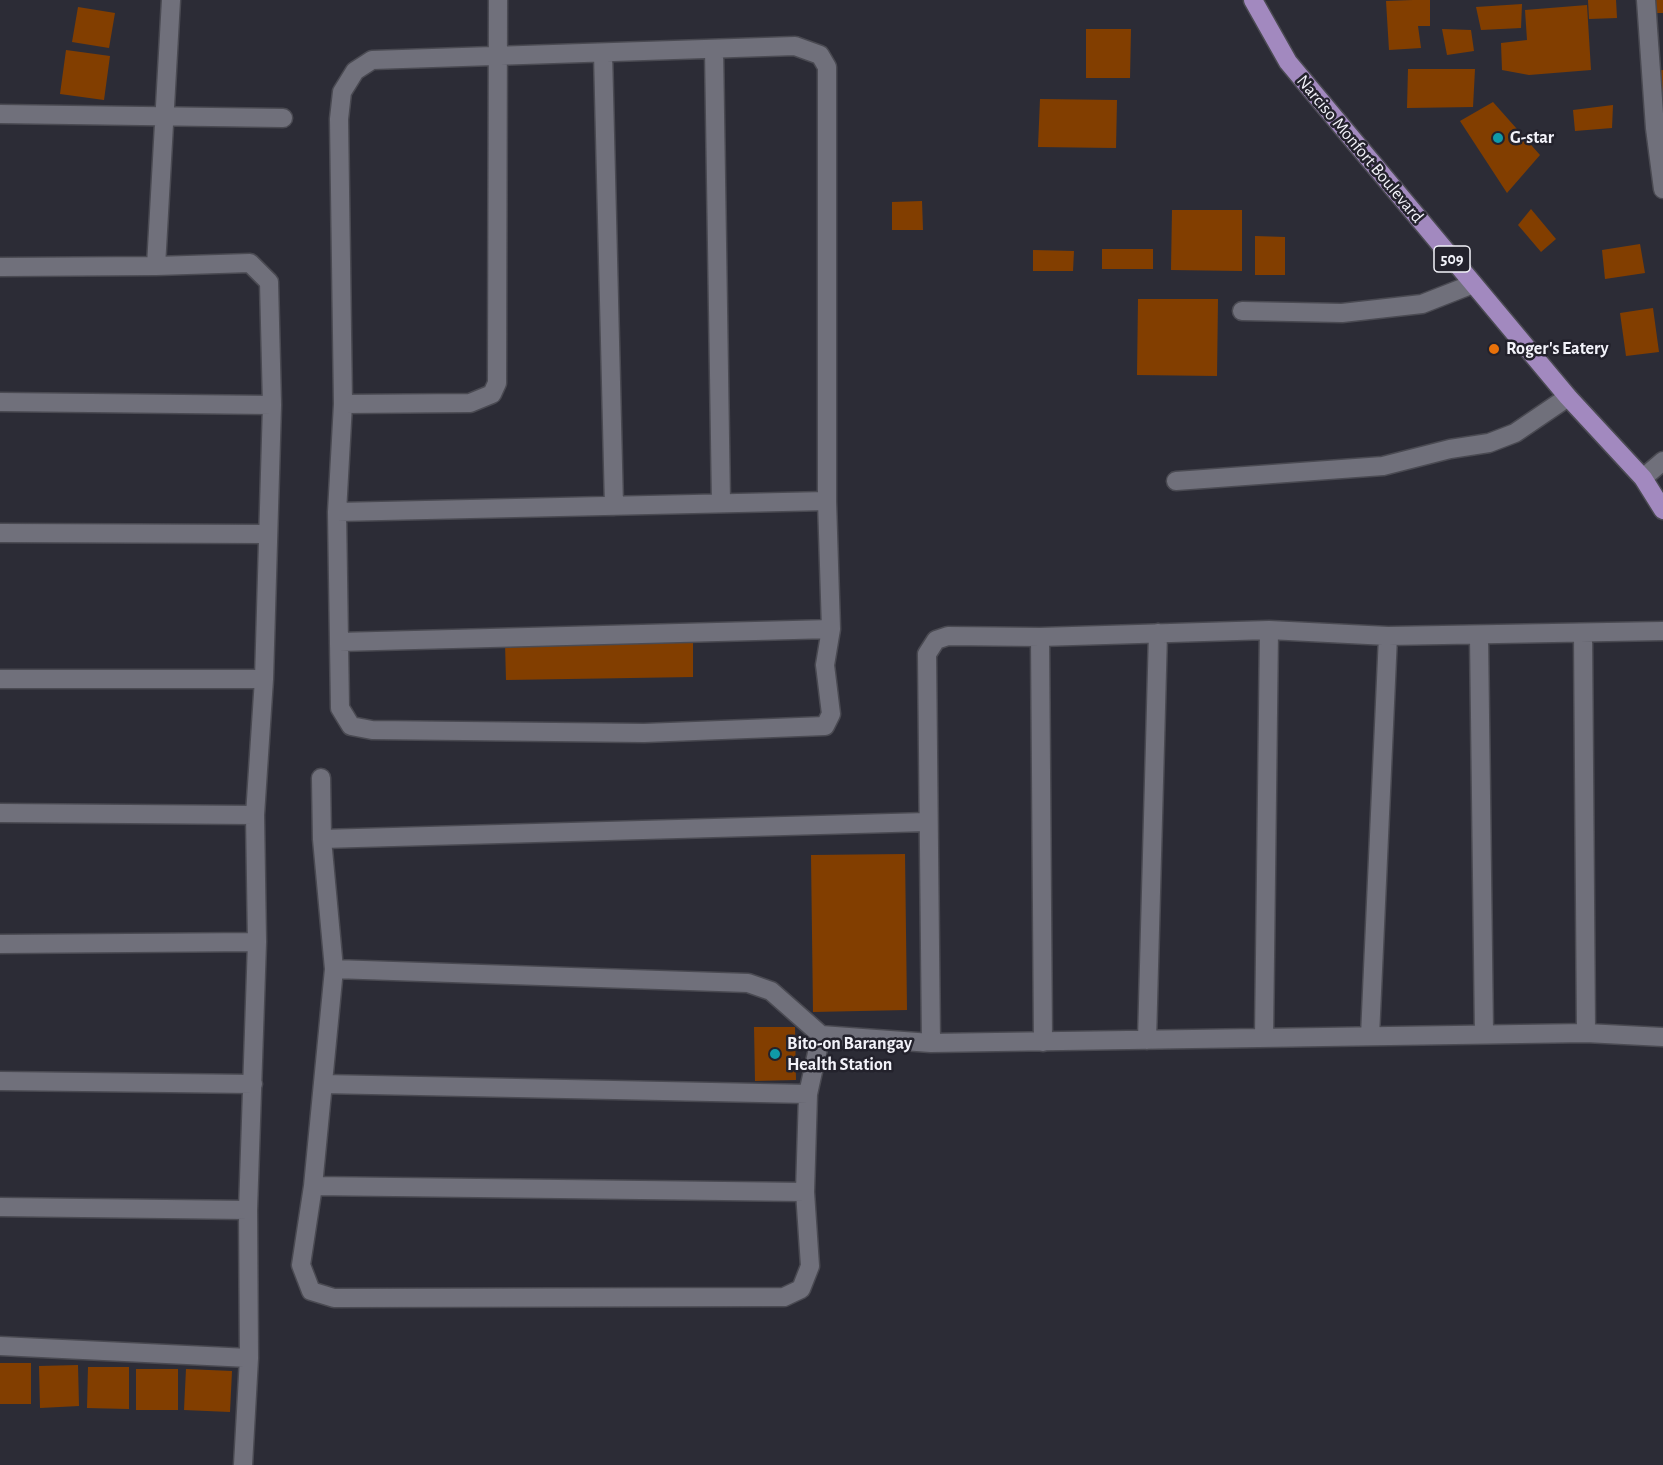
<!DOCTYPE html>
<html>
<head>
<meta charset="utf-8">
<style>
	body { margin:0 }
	canvas { display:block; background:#2c2c36 }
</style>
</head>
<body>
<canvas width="1663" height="1465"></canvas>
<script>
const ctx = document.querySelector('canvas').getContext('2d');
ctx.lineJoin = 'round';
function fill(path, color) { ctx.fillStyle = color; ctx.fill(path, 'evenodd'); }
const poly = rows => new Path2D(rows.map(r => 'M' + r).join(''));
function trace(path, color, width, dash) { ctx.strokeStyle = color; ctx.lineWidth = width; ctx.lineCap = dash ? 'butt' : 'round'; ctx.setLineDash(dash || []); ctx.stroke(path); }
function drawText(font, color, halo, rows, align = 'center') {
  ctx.font = font + ' "Alegreya Sans",sans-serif'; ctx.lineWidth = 5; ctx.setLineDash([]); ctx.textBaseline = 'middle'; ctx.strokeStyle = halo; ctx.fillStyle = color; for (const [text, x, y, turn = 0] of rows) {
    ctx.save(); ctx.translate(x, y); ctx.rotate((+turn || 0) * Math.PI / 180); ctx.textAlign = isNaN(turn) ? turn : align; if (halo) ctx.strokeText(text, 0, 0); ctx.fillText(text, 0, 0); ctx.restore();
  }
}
fill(poly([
	[1413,0,1430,0,1430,26,1418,26,1421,48,1389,50,1386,1],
	[1588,0,1616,0,1617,18,1589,19],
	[1655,0,1663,0,1663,13,1656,13],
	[1522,4,1521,28,1481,30,1476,7],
	[1587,5,1591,70,1529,75,1502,70,1501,43,1527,40,1525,10],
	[78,7,115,13,109,48,72,42],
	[1086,29,1131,29,1130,78,1086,78],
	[1442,29,1471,30,1474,51,1447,55],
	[66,50,110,56,104,100,60,94],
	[1408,69,1475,69,1473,107,1407,108],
	[1663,70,1663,116,1652,71],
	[1040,99,1117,100,1116,148,1038,147],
	[1493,102,1540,155,1507,193,1460,121],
	[1613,105,1612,128,1575,131,1573,110],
	[922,201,923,230,892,230,892,202],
	[1531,209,1556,239,1541,252,1518,225],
	[1172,210,1242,210,1242,271,1171,270],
	[1255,236,1285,237,1285,275,1255,275],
	[1640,244,1645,273,1605,279,1602,250],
	[1102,249,1153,249,1153,269,1102,269],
	[1033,250,1074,251,1073,271,1033,271],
	[1138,299,1218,299,1217,376,1137,375],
	[1653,308,1659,352,1626,356,1620,313],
	[693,640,693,677,506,680,505,643],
	[905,854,907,1010,813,1012,811,855],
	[754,1027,795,1027,796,1080,755,1081],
	[0,1363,31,1363,31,1404,0,1404],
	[78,1365,79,1406,40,1408,39,1366],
	[88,1367,129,1367,129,1409,87,1408],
	[136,1369,178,1369,178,1410,136,1410],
	[186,1369,232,1371,230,1412,184,1410]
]), '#823e00');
const minor = poly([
	[171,0,156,266,250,263,269,282,272,405,264,679,255,815,257,942,248,1210,249,1358],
	[1646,0,1655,128,1663,127],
	[795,46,820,55,827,67,827,501,831,629,825,665,831,714,825,726,644,733,372,730,351,726,340,708,337,512,343,404,339,119,342,92,355,71,372,60,795,46],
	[714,49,721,503],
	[603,53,614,506],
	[0,114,283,118],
	[1655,128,1663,189],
	[0,267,156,266],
	[1242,311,1342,313,1422,304,1473,284],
	[0,402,272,405],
	[343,404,470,403,492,394,497,383,498,0],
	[1643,478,1663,461],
	[1176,481,1383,466,1450,449,1489,443,1515,433,1568,397],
	[337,512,827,501],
	[0,533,267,534],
	[1583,634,1586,1033],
	[1479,636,1484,1034],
	[1040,637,1043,1042],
	[339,642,831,629],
	[0,679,264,679],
	[321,778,322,839,334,969,313,1186,301,1265,311,1291,334,1298,784,1297,801,1289,810,1266,805,1192,808,1094,821,1035],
	[0,813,255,815],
	[322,839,927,822],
	[0,944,257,942],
	[334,969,748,983,771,991,821,1035,931,1043,1586,1033,1663,1037],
	[1370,1036,1388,636],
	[1264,1038,1269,630],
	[1147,1040,1158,633],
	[931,1043,927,654,936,640,948,636,1040,637,1269,630,1388,636,1663,631],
	[0,1081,253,1084],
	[323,1084,808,1094],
	[313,1186,805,1192],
	[0,1207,248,1210],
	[0,1346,249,1358,243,1465]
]);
const major = poly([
	[1253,0,1288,62,1568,397,1643,478,1663,510]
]);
trace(minor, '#4a4a52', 21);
trace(major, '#4a4a52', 21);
trace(minor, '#70707b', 18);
trace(major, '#a289bf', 18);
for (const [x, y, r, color] of [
	[1498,138,6,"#0f9aa8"],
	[1494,349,6,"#e8710a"],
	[775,1054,6,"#0f9aa8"]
]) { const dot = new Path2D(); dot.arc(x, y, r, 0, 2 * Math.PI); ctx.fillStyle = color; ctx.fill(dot); trace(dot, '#23222c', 2); }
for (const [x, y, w] of [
	[1452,259,36]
]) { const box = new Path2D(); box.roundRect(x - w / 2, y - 13, w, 26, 4.5); ctx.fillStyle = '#23222c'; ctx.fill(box); trace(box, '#f3f3fa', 1.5); }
drawText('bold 16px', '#f3f3fa', null, [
	["509",1452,259]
]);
drawText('bold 18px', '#f3f3fa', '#23222c', [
	["G-star",1510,138],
	["Roger's Eatery",1506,349],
	["Bito-on Barangay",787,1044],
	["Health Station",787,1065]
], 'left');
drawText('18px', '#f3f3fa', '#23222c', [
	["Narciso Monfort Boulevard",1360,149,50]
]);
</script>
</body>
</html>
